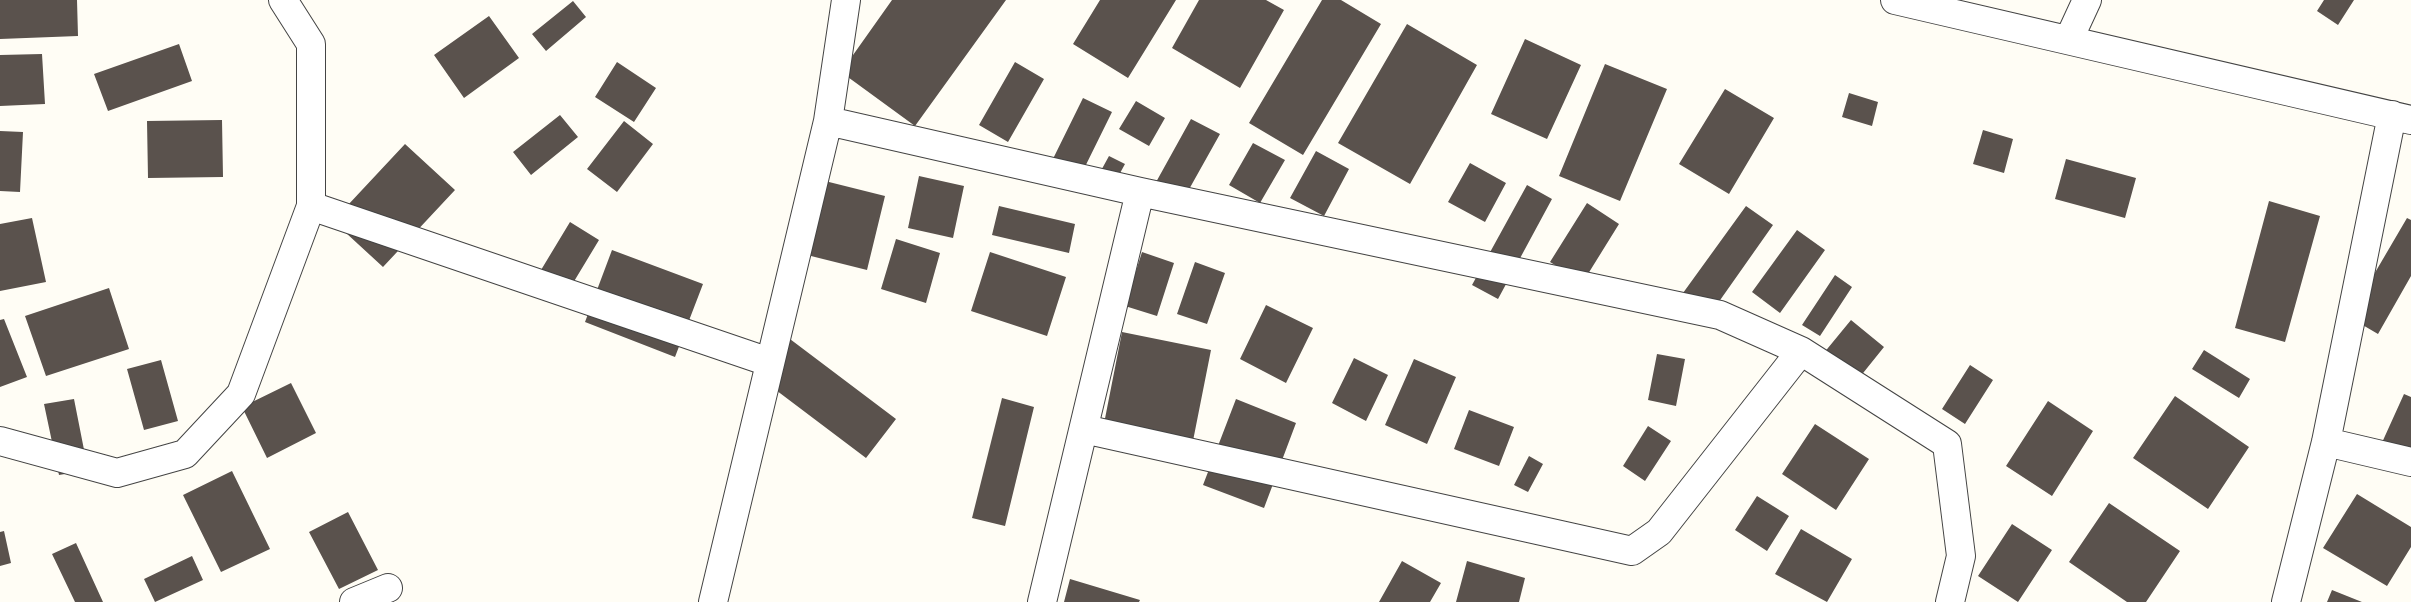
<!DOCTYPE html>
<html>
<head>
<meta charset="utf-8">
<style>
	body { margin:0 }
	canvas { display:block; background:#fffdf5 }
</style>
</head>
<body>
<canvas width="2411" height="602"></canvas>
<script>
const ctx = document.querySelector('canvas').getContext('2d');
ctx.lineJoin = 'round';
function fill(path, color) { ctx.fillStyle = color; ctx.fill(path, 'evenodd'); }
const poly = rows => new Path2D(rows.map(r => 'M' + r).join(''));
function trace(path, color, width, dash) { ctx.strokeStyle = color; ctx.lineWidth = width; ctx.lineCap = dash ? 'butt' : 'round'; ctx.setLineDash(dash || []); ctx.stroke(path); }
fill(poly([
	[0,0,77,0,78,36,0,39],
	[892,0,1006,0,915,126,841,72],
	[1100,0,1176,0,1128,78,1073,44],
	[1199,0,1266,0,1284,10,1240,88,1172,48],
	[1322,0,1341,0,1381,24,1303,155,1249,123],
	[2324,0,2354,0,2338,25,2317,11],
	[573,1,586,17,546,51,532,34],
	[489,16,519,58,464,98,434,55],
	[1407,24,1477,65,1410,184,1338,143],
	[1525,39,1581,65,1547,139,1491,114],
	[179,44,192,81,108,111,94,74],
	[42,54,45,104,0,106,0,55],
	[617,62,656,88,634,122,595,97],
	[1015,62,1044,79,1008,142,979,125],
	[1605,64,1667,89,1620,201,1559,176],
	[1725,89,1774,118,1729,194,1679,164],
	[1849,93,1878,102,1872,126,1842,117],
	[1083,98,1112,112,1076,185,1047,171],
	[1136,101,1165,118,1149,146,1119,129],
	[560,115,578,137,531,175,513,152],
	[1191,119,1220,134,1178,209,1150,193],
	[222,120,223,177,148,178,147,121],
	[624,121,653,144,617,192,587,169],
	[1983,130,2013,139,2004,173,1973,164],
	[0,131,23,132,20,192,0,191],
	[1253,143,1285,160,1260,203,1229,185],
	[405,144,455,190,383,267,333,221],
	[1316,151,1349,169,1324,216,1290,198],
	[1109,156,1125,164,1108,195,1092,187],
	[2066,159,2136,178,2125,218,2055,199],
	[1470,163,1506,183,1485,222,1448,202],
	[919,176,964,186,953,238,908,228],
	[821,180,885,196,867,270,803,254],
	[1527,185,1552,199,1498,299,1472,285],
	[2269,201,2320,216,2285,342,2235,328],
	[1587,203,1619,224,1583,282,1550,262],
	[999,206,1075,224,1069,253,992,235],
	[1746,206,1773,225,1711,313,1683,293],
	[32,218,46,282,0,291,0,224],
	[2407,218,2411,220,2411,276,2378,334,2349,317],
	[570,222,599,240,570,288,541,270],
	[1797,230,1825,250,1780,313,1752,292],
	[896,239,940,253,926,303,881,289],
	[612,250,703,284,675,357,585,322],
	[990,252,1066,277,1047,336,971,311],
	[1142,252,1174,263,1157,316,1125,306],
	[1195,262,1225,273,1207,324,1177,314],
	[1835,275,1852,287,1820,336,1802,325],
	[109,288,129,349,46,376,25,316],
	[1266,305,1313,328,1286,383,1240,359],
	[4,319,27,377,0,387,0,320],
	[1851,320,1884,347,1847,393,1814,365],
	[1122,332,1211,350,1189,461,1100,444],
	[782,333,896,419,866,458,752,372],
	[2204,350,2250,379,2239,398,2192,369],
	[1657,354,1685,359,1676,406,1648,400],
	[1354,358,1388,375,1366,421,1332,403],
	[1414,359,1456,377,1427,444,1385,425],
	[161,360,178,421,144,430,127,369],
	[1970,365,1993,380,1965,424,1942,409],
	[291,383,316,433,267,458,242,407],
	[2404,394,2411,397,2411,461,2380,447],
	[2175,396,2249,447,2208,509,2133,458],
	[1002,398,1034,407,1005,526,972,518],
	[74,399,88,470,59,475,44,404],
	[1236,399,1296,423,1264,508,1203,485],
	[2048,401,2093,431,2052,496,2006,466],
	[1469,410,1514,427,1499,466,1454,449],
	[1815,424,1869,459,1836,510,1782,474],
	[1648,426,1671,441,1645,481,1623,466],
	[1529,456,1543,464,1528,492,1514,485],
	[232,471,270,549,221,572,183,495],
	[2357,494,2411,527,2411,547,2387,586,2323,548],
	[1757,496,1789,516,1767,551,1735,530],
	[2109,503,2180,551,2146,602,2127,602,2069,562],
	[348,512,378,570,339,589,309,532],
	[2012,524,2052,550,2018,602,1978,576],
	[1801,529,1852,559,1827,602,1775,574],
	[4,531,11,563,0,566,0,532],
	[76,543,103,602,75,602,52,554],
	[192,556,203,580,155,602,144,579],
	[1402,561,1441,583,1430,602,1379,602],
	[1467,561,1525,578,1519,602,1456,602],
	[1070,579,1140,600,1139,602,1064,602],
	[2332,590,2362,602,2327,602]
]), '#5a524d');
const minor = poly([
	[1895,0,2411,120],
	[2069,39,2087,0],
	[828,121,1140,192,1720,315,1801,351,1947,444,1961,556,1950,602],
	[311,206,769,362],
	[1084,429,1632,551,1659,532,1801,351],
	[0,441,117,473,185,454,241,394,311,206,311,44,283,0],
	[2326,442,2411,462],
	[354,602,388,588],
	[713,602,828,121,846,0],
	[1042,602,1140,192],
	[2286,602,2326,442,2392,115]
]);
trace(minor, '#444', 30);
trace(minor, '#fff', 28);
</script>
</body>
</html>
